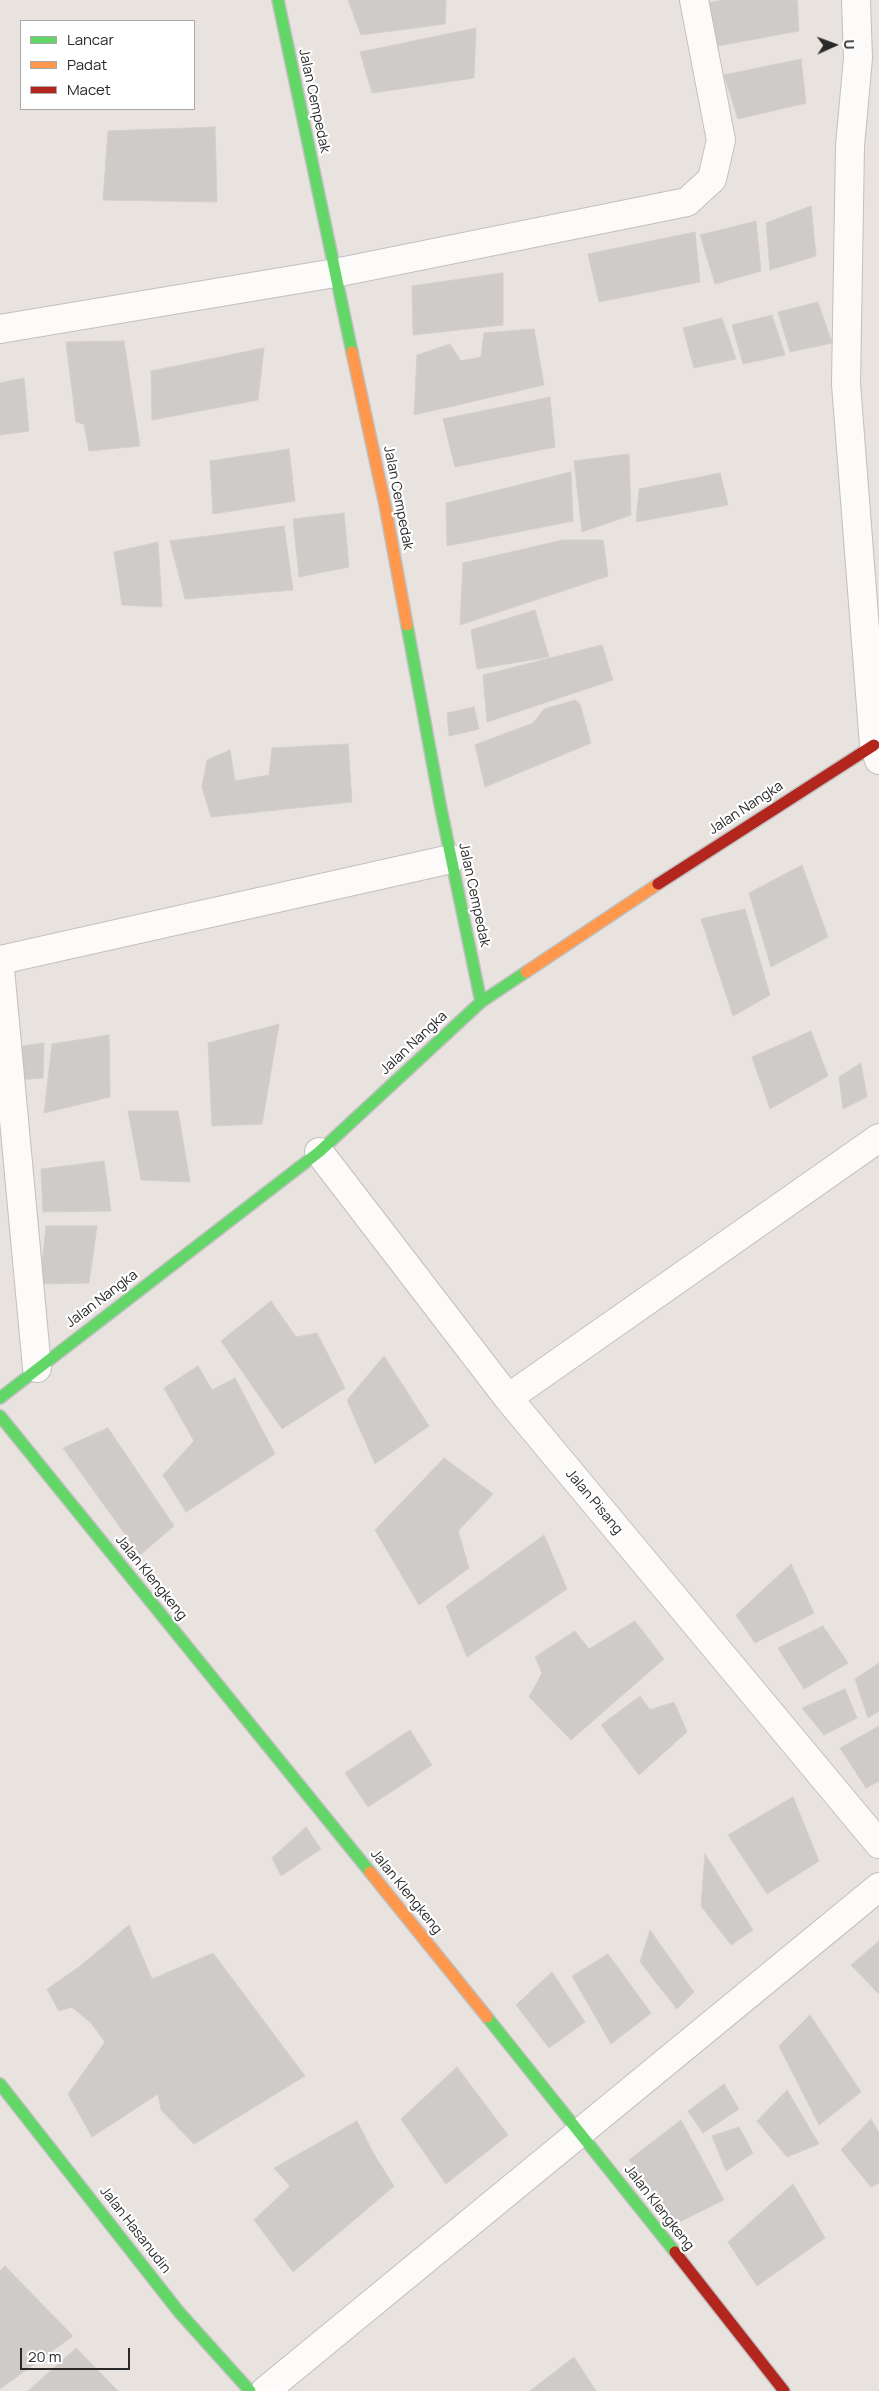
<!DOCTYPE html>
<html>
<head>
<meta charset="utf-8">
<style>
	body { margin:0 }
	#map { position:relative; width:879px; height:2391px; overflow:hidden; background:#e8e3de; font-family:Manrope,sans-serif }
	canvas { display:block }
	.legend { position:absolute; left:20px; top:20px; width:175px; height:90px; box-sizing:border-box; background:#fff; border:1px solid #a9a9a9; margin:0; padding:6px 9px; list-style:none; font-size:15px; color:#292929 }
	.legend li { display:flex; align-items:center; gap:10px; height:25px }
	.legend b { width:25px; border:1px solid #a9a9a9 }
	.north { position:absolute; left:809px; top:20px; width:50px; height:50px; -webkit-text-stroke:4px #fff; paint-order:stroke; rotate:88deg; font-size:14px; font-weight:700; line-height:20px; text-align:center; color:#292929 }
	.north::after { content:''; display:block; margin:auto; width:18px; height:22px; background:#292929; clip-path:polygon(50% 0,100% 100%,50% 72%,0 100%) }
	.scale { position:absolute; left:20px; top:2348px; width:110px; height:22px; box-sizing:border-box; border:2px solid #292929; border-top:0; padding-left:6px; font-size:15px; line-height:18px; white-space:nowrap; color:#292929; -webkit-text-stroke:4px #fff; paint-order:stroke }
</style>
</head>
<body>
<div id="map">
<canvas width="879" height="2391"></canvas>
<ul class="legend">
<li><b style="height:6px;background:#63d668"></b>Lancar</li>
<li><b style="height:6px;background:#ff974d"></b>Padat</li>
<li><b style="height:6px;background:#b3261e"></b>Macet</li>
</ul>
<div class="north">U</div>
<div class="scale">20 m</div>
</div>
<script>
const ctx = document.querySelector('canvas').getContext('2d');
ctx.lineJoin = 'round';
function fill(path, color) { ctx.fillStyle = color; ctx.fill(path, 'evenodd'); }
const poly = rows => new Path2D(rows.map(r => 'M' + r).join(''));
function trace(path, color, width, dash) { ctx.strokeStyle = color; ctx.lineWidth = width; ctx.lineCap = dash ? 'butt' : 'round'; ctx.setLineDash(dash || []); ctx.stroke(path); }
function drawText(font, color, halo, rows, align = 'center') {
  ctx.font = font + ' Manrope,sans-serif'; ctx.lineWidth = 4.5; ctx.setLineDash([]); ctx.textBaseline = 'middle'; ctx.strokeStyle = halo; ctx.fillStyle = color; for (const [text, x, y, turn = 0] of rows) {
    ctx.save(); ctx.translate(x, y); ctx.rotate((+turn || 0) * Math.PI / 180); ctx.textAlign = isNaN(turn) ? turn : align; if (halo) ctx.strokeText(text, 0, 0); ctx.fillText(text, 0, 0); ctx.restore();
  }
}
const building = poly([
	[348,0,446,0,445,24,361,35,348,0],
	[723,0,797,0,799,31,712,47,708,3,723,0],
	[476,28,474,78,372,93,360,52,476,28],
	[801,59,806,103,738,119,724,75,801,59],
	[215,127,217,202,103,200,108,131,215,127],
	[811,206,816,256,770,270,766,223,811,206],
	[756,221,761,271,715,284,700,235,756,221],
	[695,232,700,282,599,302,588,254,695,232],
	[503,273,503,325,413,335,412,286,503,273],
	[818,302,832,343,790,352,778,312,818,302],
	[772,315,785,355,743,364,732,325,772,315],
	[722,318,736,359,694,368,683,328,722,318],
	[534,329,544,385,414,415,417,355,450,344,461,361,481,357,484,333,534,329],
	[124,341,140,446,89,451,84,424,76,422,66,342,124,341],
	[264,348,258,400,152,420,151,371,264,348],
	[24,378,29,431,0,435,0,383,24,378],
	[550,397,555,447,455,467,443,419,550,397],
	[289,449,295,501,213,514,210,461,289,449],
	[629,454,631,515,582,532,574,461,629,454],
	[571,472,573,521,447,546,446,503,571,472],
	[720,473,728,505,636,522,639,489,720,473],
	[344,513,349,567,299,577,293,519,344,513],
	[284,526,293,590,185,599,170,541,284,526],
	[563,540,603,540,608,576,460,625,463,563,563,540],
	[158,542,162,607,122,605,114,552,158,542],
	[535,610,549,657,477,669,471,630,535,610],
	[602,645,613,680,487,722,483,675,602,645],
	[575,700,580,704,591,743,485,787,475,745,533,723,544,709,575,700],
	[474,707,479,729,449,736,447,713,474,707],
	[348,744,352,802,211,817,202,787,207,760,230,750,235,781,269,775,272,748,348,744],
	[802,865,828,937,771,967,749,893,802,865],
	[745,909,770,995,733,1016,701,919,745,909],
	[279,1024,262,1124,212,1126,208,1043,279,1024],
	[811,1031,828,1076,770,1109,752,1057,811,1031],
	[109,1035,110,1097,44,1113,52,1044,109,1035],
	[44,1043,43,1078,18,1080,16,1047,44,1043],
	[861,1063,867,1097,843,1109,839,1077,861,1063],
	[128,1111,178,1111,190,1182,141,1180,128,1111],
	[104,1161,111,1211,43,1212,41,1169,104,1161],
	[46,1226,97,1226,89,1283,40,1284,46,1226],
	[271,1301,296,1337,317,1333,345,1388,282,1429,221,1341,271,1301],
	[384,1356,429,1426,375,1464,347,1400,384,1356],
	[198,1366,212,1390,235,1378,275,1454,186,1512,163,1475,194,1441,164,1388,198,1366],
	[108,1428,174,1526,140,1555,63,1448,108,1428],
	[444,1458,493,1494,458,1531,469,1568,419,1605,375,1530,444,1458],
	[544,1535,567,1589,467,1657,446,1606,544,1535],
	[791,1564,814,1613,755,1643,736,1615,791,1564],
	[635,1621,664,1659,571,1740,529,1697,542,1673,535,1657,575,1631,589,1649,635,1621],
	[823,1626,848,1663,804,1689,778,1648,823,1626],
	[879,1663,879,1711,868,1718,855,1679,879,1663],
	[845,1689,857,1718,824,1735,802,1708,845,1689],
	[640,1696,650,1710,674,1702,687,1732,639,1775,601,1725,640,1696],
	[879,1726,879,1781,866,1788,840,1748,879,1726],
	[410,1730,432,1765,368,1807,345,1773,410,1730],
	[793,1797,819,1861,767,1894,728,1835,793,1797],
	[306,1827,321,1849,281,1876,272,1858,306,1827],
	[705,1854,753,1930,731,1945,701,1906,705,1854],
	[129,1925,152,1979,213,1953,305,2076,194,2144,161,2110,158,2094,92,2137,68,2094,105,2042,91,2023,72,2007,59,2011,47,1989,79,1967,129,1925],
	[650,1930,694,1992,677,2009,640,1962,650,1930],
	[879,1941,879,1994,851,1965,879,1941],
	[608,1954,651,2013,611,2044,572,1976,608,1954],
	[552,1972,585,2022,549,2048,516,2005,552,1972],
	[810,2015,861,2092,819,2125,779,2046,810,2015],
	[457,2067,508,2135,446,2184,401,2119,457,2067],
	[724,2084,739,2109,703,2133,688,2111,724,2084],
	[787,2090,819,2144,787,2157,757,2121,787,2090],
	[871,2119,879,2133,879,2183,871,2187,841,2150,871,2119],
	[681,2120,724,2200,677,2223,629,2160,681,2120],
	[357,2121,375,2156,394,2186,293,2272,254,2220,290,2186,274,2168,357,2121],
	[739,2127,753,2153,726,2171,712,2136,739,2127],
	[793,2184,825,2238,757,2286,728,2242,793,2184],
	[5,2266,73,2336,0,2389,0,2271,5,2266],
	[76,2348,118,2391,28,2391,76,2348],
	[574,2357,596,2391,530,2391,574,2357]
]);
fill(building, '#cfcbc8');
trace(building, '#d3cfca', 1);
const street = poly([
	[856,0,858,58,850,146,846,384,874,745,879,760],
	[0,329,335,273,687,202,712,179,721,140,694,0],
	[0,960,451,859],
	[0,969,37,1368],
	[319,1152,508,1398,879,1844],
	[508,1398,879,1138],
	[265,2391,879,1887]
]);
const fast = poly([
	[278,0,352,352],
	[407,625,441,809,481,1002],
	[0,1398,319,1152,481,1002,526,972],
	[0,1416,370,1872],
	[487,2017,675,2252],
	[0,2084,179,2312,250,2391]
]);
const slow = poly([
	[352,352,385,505,407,625],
	[526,972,658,884],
	[370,1872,487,2017]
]);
const jam = poly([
	[658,884,874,745],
	[675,2252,784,2391]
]);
trace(street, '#c1c0c0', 30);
trace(fast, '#c1c0c0', 14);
trace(slow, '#c1c0c0', 14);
trace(jam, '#c1c0c0', 14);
trace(street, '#fcfbfa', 28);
trace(fast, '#63d668', 11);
trace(slow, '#ff974d', 11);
trace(jam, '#b3261e', 11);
drawText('14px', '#292929', '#fff', [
	["Jalan Cempedak",314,101,78],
	["Jalan Cempedak",398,498,79],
	["Jalan Nangka",746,808,-33],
	["Jalan Cempedak",474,895,78],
	["Jalan Nangka",414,1043,-43],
	["Jalan Nangka",102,1299,-37],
	["Jalan Pisang",594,1502,50],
	["Jalan Klengkeng",151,1578,51],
	["Jalan Klengkeng",406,1892,51],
	["Jalan Klengkeng",659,2208,52],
	["Jalan Hasanudin",135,2230,52]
]);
</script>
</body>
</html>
